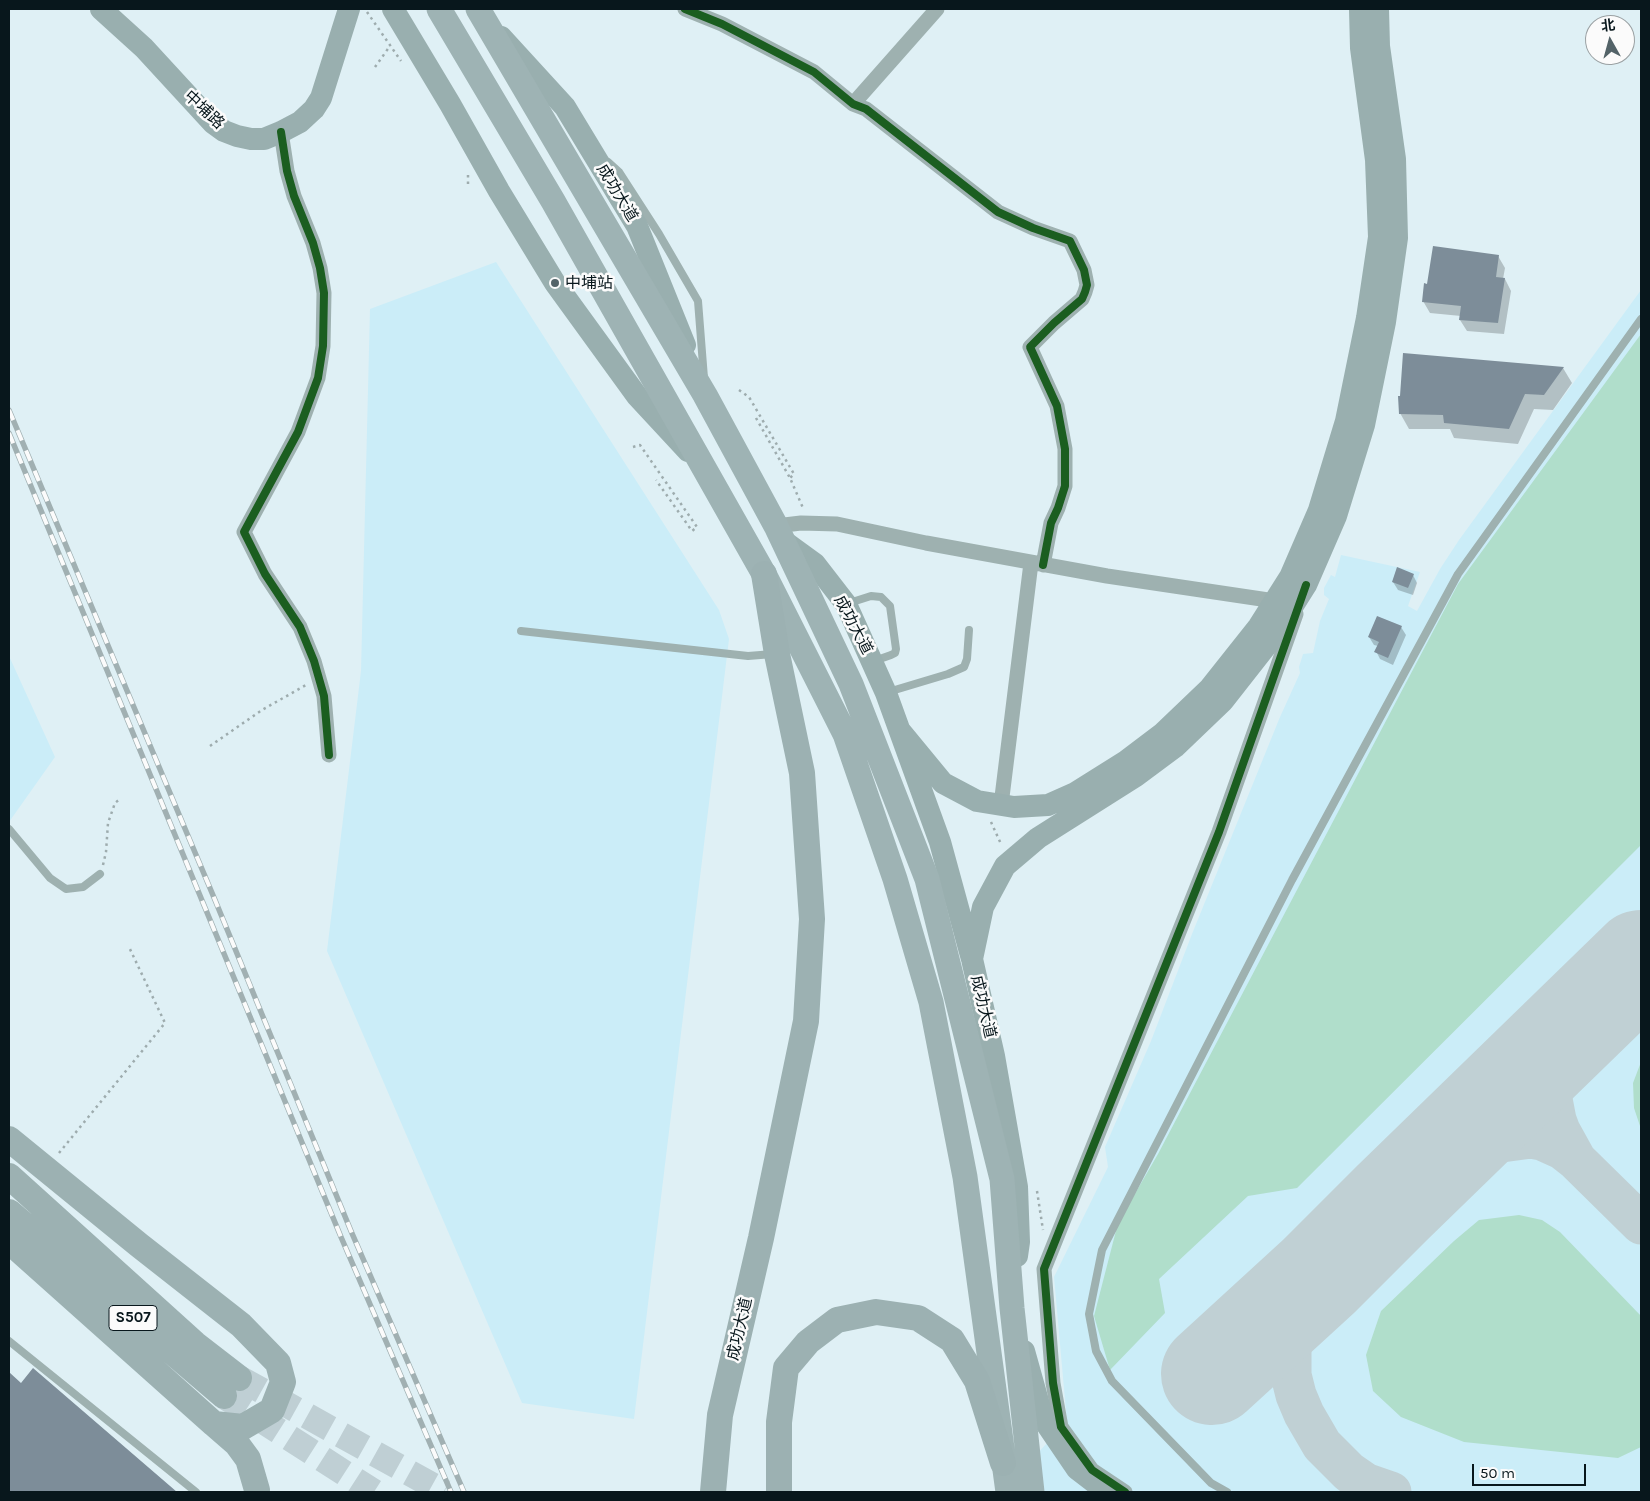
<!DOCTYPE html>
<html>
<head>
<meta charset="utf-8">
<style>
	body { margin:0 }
	#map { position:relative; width:1650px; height:1501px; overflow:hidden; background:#dff0f5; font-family:Karla,"Noto Sans SC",sans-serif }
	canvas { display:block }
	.frame { position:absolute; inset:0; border:10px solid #08171c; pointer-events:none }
	.north { position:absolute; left:1585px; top:15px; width:50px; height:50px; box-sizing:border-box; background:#fbfbfb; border:1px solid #9aa0a2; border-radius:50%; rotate:353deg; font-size:14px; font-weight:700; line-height:20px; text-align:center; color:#08171c }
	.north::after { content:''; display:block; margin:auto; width:18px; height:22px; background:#536368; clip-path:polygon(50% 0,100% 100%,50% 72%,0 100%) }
	.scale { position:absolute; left:1472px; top:1464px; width:114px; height:22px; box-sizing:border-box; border:2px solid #08171c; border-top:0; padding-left:6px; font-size:15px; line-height:18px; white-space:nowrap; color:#08171c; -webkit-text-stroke:4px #fbfbfb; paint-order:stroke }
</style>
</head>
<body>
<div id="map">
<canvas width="1650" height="1501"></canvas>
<div class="frame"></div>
<div class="north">北</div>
<div class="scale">50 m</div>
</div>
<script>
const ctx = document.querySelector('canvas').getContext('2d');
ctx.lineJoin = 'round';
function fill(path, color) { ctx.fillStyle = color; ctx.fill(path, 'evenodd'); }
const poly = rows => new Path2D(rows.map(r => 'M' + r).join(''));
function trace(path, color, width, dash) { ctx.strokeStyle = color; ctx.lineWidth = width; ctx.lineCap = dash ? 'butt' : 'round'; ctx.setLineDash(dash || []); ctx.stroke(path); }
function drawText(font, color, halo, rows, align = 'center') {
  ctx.font = font + ' Karla,"Noto Sans SC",sans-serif'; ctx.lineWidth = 5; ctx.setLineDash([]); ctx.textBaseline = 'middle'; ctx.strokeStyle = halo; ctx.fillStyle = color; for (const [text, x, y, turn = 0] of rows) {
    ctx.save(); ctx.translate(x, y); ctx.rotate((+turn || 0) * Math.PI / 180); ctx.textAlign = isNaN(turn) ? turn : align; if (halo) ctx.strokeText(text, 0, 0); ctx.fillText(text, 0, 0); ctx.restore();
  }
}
fill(poly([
	[496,262,719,610,729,639,634,1419,522,1403,327,951,361,671,370,309],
	[1641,290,1641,1492,1035,1492,1031,1460,1067,1422,1054,1277,1108,1167,1105,1147,1151,1041,1192,934,1280,717,1300,673,1299,667,1303,654,1313,653,1320,621,1329,599,1324,595,1324,588,1331,575,1335,577,1341,555,1420,572,1408,606,1417,611,1440,569,1459,540],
	[9,656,55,757,9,822]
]), '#cbedf8');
fill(poly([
	[1641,334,1641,845,1297,1188,1248,1196,1159,1279,1165,1313,1110,1370,1094,1316,1118,1223,1158,1154,1458,584],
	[1641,1062,1641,1129,1634,1108,1633,1083],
	[1519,1215,1542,1220,1560,1232,1641,1316,1641,1447,1618,1458,1464,1442,1401,1417,1373,1391,1366,1355,1381,1311,1454,1241,1479,1220]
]), '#b0decb');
fill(poly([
	[1498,256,1505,268,1503,279,1505,279,1511,291,1504,334,1467,331,1460,320,1461,316,1430,313,1423,301,1429,285],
	[1563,368,1572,383,1553,410,1534,409,1518,444,1454,438,1450,429,1409,429,1400,413],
	[1413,575,1417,583,1413,595,1398,590,1393,582],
	[1401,627,1406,635,1393,665,1380,659,1376,651,1378,646,1374,645,1369,637],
	[34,1370,175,1492,9,1492,9,1374,21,1385]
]), '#0003');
trace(poly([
	[1576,1160,1641,1224],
	[1391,1492,1365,1483,1349,1472,1322,1445,1304,1414,1296,1395,1291,1375,1291,1341,1295,1318,1303,1297,1319,1276,1392,1203,1440,1162,1455,1153,1487,1144,1531,1138,1542,1140,1562,1149,1576,1160,1560,1131,1556,1120,1551,1094,1552,1082,1560,1050,1576,1027,1641,961]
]), '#c0d0d4', 41);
trace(poly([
	[1212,1374,1319,1276,1392,1203,1641,961]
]), '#c0d0d4', 102);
fill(poly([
	[1433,246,1499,255,1496,277,1505,278,1498,323,1459,320,1461,306,1422,302,1424,283,1427,284],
	[1403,353,1564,367,1544,395,1525,394,1509,429,1444,423,1443,415,1399,414,1398,396,1400,396],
	[1397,567,1414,574,1408,588,1392,582],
	[1377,616,1402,626,1388,658,1374,652,1379,642,1368,637],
	[33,1368,177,1492,9,1492,9,1372,21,1383]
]), '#7d8d99');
trace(poly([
	[239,1378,444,1492],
	[224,1396,374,1492]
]), '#bfcfd4', 26, [26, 13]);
trace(poly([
	[367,12,401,61],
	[375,67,390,46],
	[468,175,468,184],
	[739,390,749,397,794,474,790,478],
	[756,418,790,478,803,508],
	[633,447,640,445,697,527,692,531,656,480],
	[210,746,262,710,306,685],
	[991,822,1001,844],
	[103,865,106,852,108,823,115,803,120,799],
	[59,1153,165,1023,129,947],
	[1037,1191,1043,1230]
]), '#9eacae', 2.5, [2.5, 4]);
trace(poly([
	[608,162,619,172,659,234,698,301,704,378],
	[849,603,871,596,881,597,890,606,896,649,895,653,891,655,874,661],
	[521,631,748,656,773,654],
	[888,692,948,674,964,667,967,659,969,630],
	[9,829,50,878,66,889,83,887,100,874],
	[9,1341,196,1492],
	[1227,1492,1211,1483,1112,1381,1096,1351,1089,1314,1102,1250,1292,880,1458,574,1641,319]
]), '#9eb1b0', 8);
trace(poly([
	[685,9,722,24,814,72,853,104,866,109,998,212,1033,228,1070,241,1084,270,1087,285,1085,292,1082,299,1054,323,1030,347,1057,406,1065,449,1065,486,1058,508,1051,523,1043,565],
	[853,104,937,9],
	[281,132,287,171,294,196,313,243,320,268,324,293,323,346,318,378,298,432,244,532,265,574,300,627,314,661,324,696,329,755],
	[776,526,801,523,837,524,926,543,1107,576,1275,601],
	[1001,805,1031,563],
	[1125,1492,1092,1470,1061,1427,1053,1383,1044,1269,1219,832,1296,614]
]), '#9eb1b0', 15);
trace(poly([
	[101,9,144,48,213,123,224,131,237,136,251,139,264,139,281,132,300,122,314,109,321,98,349,9],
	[393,9,450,104,499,191,555,283,637,396,688,451],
	[501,37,565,107,637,226,685,345],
	[782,540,815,564,846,604,886,693,940,842,972,959,994,1056,1017,1187,1019,1242,1017,1256],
	[901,732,943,783,977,801,1014,807,1048,805,1075,793,1126,761,1163,733,1209,689,1259,626,1290,577,1319,510,1346,421,1367,318,1379,237,1376,160,1361,48,1360,9],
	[972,959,983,907,1005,866,1038,838,1136,776,1175,747,1223,701,1274,636,1306,585,1336,516,1364,425,1385,322,1397,238,1395,159,1379,46,1378,9],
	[1024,1351,1043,1419,1077,1469,1107,1492]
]), '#99afaf', 22);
trace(poly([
	[439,9,553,201,764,574,845,734,895,879,931,1002,965,1177,1008,1492],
	[478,9,705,395,776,526,851,684,927,879,1002,1179,1012,1308,1032,1492]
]), '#9eb3b4', 25);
trace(poly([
	[9,1139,139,1245,241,1325,278,1363,283,1382,272,1410,243,1427,214,1424,9,1241],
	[9,1176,195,1344,239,1378],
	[9,1212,224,1396],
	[214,1424,237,1444,248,1459,257,1490],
	[713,1492,720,1415,761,1238,806,1021,812,919,802,773,777,654,764,574],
	[779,1492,779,1422,786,1368,808,1342,837,1320,876,1312,918,1318,952,1340,977,1381,1003,1463]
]), '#9cb1b2', 26);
const rail = poly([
	[9,410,215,900,351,1231,464,1492],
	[9,433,341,1237,451,1492]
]);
trace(rail, '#a1b0b2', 5.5);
trace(rail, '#fbfbfb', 4, [11]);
trace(poly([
	[685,9,722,24,814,72,853,104,866,109,998,212,1033,228,1070,241,1084,270,1087,285,1085,292,1082,299,1054,323,1030,347,1057,406,1065,449,1065,486,1058,508,1051,523,1043,565],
	[281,132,287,171,294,196,313,243,320,268,324,293,323,346,318,378,298,432,244,532,265,574,300,627,314,661,324,696,329,755],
	[1125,1492,1092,1470,1061,1427,1053,1383,1044,1269,1219,832,1306,585]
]), '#1b5e20', 8);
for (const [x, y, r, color] of [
	[555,283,5,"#536368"]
]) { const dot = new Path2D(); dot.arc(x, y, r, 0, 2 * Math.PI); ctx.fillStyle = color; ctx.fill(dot); trace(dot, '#fbfbfb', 2); }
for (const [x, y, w] of [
	[133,1318,48]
]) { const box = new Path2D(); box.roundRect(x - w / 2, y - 12.5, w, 25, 4); ctx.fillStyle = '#fbfbfb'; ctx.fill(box); trace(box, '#08171c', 1); }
drawText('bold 15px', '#08171c', null, [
	["S507",133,1318]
]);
drawText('16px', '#08171c', '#fbfbfb', [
	["中埔路",204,110,43],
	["成功大道",617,193,59],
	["成功大道",853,625,62],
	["成功大道",983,1007,77],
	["成功大道",740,1329,-77]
]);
drawText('16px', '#08171c', '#fbfbfb', [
	["中埔站",565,283]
], 'left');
</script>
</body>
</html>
